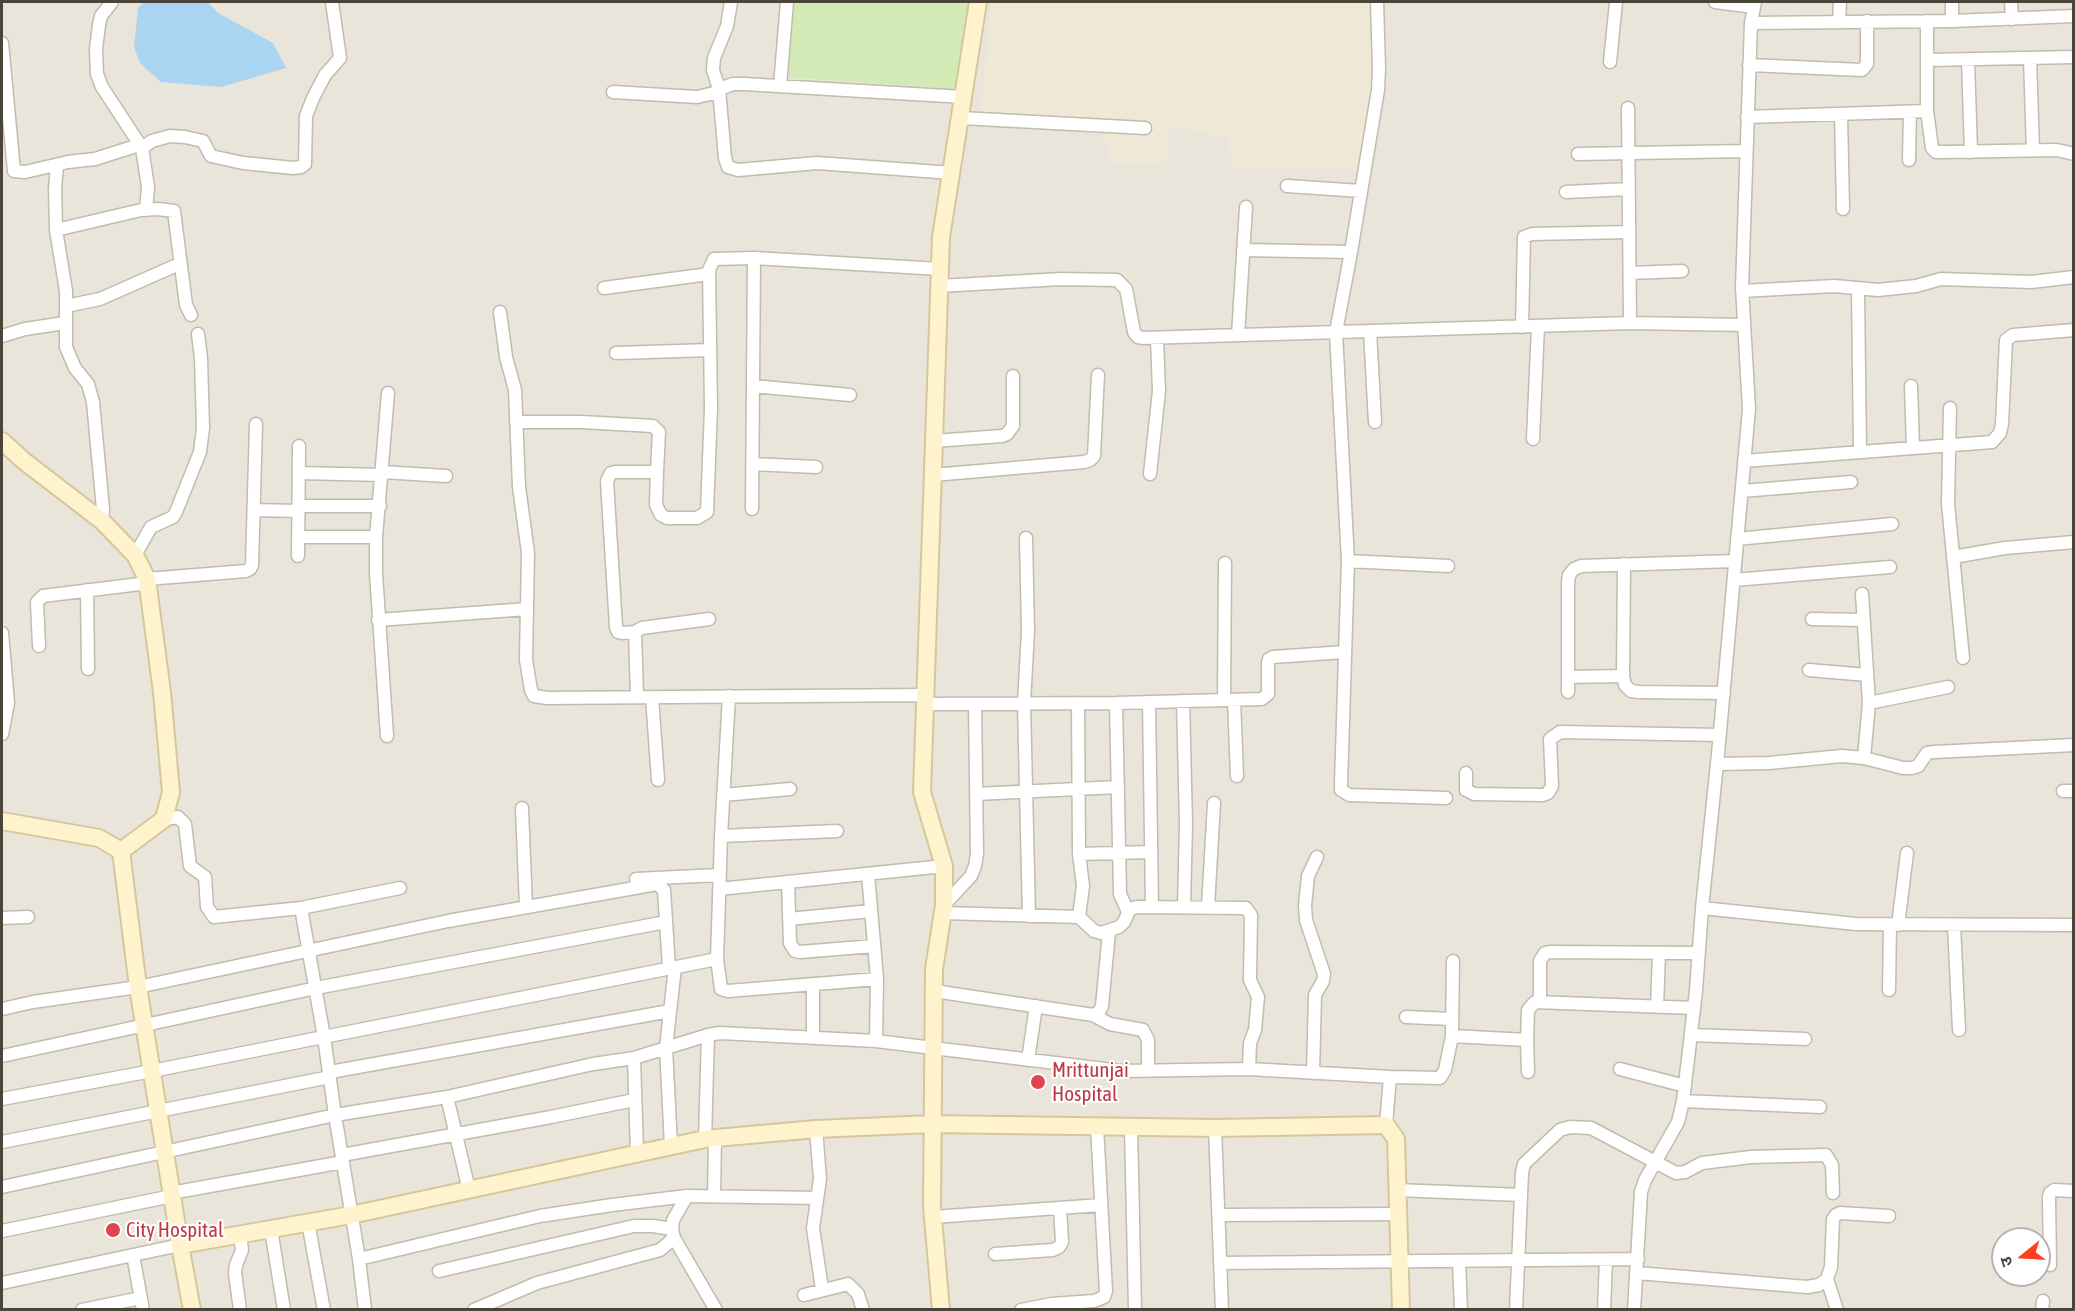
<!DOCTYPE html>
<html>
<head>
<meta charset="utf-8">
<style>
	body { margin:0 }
	#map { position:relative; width:2075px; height:1311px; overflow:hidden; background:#f6f3ec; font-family:"Asap Condensed","Noto Sans Devanagari",sans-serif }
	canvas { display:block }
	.frame { position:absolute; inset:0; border:3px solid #4b4439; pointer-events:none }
	.north { position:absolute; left:1991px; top:1227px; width:60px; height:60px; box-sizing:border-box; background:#fff; border:2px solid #b7b4b0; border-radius:50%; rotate:252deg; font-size:16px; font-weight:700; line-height:24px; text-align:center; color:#4b4439 }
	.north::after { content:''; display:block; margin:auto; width:21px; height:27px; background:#fc3f1d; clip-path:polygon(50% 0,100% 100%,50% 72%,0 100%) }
</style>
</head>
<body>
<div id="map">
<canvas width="2075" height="1311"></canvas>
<div class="frame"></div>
<div class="north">उ</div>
</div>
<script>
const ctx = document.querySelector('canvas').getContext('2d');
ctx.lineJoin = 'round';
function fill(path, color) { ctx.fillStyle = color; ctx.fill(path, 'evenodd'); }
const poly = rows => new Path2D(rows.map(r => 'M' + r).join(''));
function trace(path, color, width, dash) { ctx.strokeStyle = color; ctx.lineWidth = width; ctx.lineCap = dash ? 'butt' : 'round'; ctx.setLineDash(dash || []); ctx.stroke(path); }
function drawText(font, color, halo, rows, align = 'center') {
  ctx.font = font + ' "Asap Condensed",sans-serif'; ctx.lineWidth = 4.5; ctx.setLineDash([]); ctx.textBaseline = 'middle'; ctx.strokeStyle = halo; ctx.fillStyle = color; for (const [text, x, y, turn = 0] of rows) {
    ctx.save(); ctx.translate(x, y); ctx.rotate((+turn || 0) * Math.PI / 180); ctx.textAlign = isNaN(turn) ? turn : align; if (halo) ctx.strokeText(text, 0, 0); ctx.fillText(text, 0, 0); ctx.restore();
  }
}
fill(poly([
	[2,2,2073,2,2073,1309,2,1310],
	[2003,1239,2039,1239,2039,1275,2003,1275]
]), '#eae5da');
fill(poly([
	[992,2,1370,2,1375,75,1359,169,1233,168,1229,139,1170,125,1167,162,1112,164,1103,134,979,126]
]), '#efe8d6');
fill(poly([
	[791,2,970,2,958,89,785,77]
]), '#d2eab5');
fill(poly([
	[144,2,208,2,218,13,273,43,286,68,221,87,161,82,140,63,134,47,138,8]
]), '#a9d4f2');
const street = poly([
	[112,2,101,16,99,25,96,49,97,74,102,87,142,148,148,187,146,210],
	[731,2,727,26,714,58,713,70,719,89,725,158,728,167,738,170,817,163,952,173],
	[1377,2,1379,68,1378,90,1351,252,1336,332,1348,561,1341,784,1341,790,1349,795,1446,798],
	[1715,2,1754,7],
	[1952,2,1952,21],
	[2011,2,2012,19],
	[1927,21,1927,111,1932,148,1936,152,1942,152,2057,150,2074,154],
	[1839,22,1840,2],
	[1751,23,1952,21,2074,16],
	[2,43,14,171,25,172,68,162,95,159,139,145,142,148,152,141,170,136,185,137,203,141,211,156,243,163,293,168,301,167,305,164,306,116,313,98,325,75,340,58,332,2],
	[2030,58,2033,150],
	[1927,60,2074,57],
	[1968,60,1971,152],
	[1610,62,1616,2],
	[1749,65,1862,70,1867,64,1867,21],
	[780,86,787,2],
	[613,92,697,97,714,93,719,89,733,84,744,84,964,97],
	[1628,108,1630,323],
	[1841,114,1843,209],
	[1747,117,1927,111],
	[961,118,1145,128],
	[1578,154,1745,151],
	[1909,160,1910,112],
	[57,165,55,189,56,230,66,291,66,347,75,368,88,384,93,402,103,509,102,521],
	[1287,186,1361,191],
	[1566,192,1629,189],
	[56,230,141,210,158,209,174,211,186,305,191,315],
	[1243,250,1351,252],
	[1630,273,1682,271],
	[939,286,1061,279,1117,280,1126,289,1134,332,1138,337,1144,338,1630,323,1744,325],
	[604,288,709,274],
	[1858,289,1860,452],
	[1742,291,1834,286,1878,290,1916,286,1941,279,2031,282,2074,277],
	[66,306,100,299,177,265],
	[500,312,506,357,515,390,519,487,528,553,526,660,531,690,534,696,547,698,925,695],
	[1522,327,1524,237,1532,234,1629,232],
	[1370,331,1375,422],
	[1238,335,1246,207],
	[2,336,25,329,65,323],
	[616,353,710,350],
	[753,386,850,395],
	[1911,386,1913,448],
	[1950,408,1948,504,1963,658],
	[516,422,582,422,653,426,659,432,657,472,615,472,611,473,607,481,616,627,618,632,622,633,635,632],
	[1533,439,1538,326],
	[934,441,1002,436,1007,434,1013,426,1013,376],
	[1744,461,1992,442,2000,433,2002,424,2006,340,2013,335,2074,330],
	[752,464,816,467],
	[383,472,446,476],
	[657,472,656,505,661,515,667,518,697,518,707,512,711,408,709,270,714,259,754,258],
	[299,473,383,475],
	[1150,474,1159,391,1157,338],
	[933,475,1084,462,1090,460,1094,456,1098,375],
	[1742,491,1851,482],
	[298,506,380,506],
	[752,509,754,258,940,269],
	[254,510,298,511],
	[298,537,376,537],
	[1026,538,1028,631,1024,703,1029,916],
	[1737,539,1892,524],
	[135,555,151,527,173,517,176,512,200,452,203,428,201,358,198,334],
	[298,556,299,446],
	[1953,557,2005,548,2074,542],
	[1348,561,1448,566],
	[1624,564,1623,676,1625,685,1631,691,1639,692,1724,693],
	[147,579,246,571,250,569,252,565,256,424],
	[1734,580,1890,567],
	[87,590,88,669],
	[1862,594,1869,703,1864,758],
	[1812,619,1863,620],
	[378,620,527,609],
	[2,633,8,703,2,734],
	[39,646,37,602,43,596,148,583],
	[1809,670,1867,675],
	[1568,677,1623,676],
	[1568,692,1568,583,1569,575,1574,569,1581,566,1735,561],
	[729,696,721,836,717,959,721,989,728,991,877,979,876,1041],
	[637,697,635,632,642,628,709,619],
	[652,697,658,780],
	[1224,700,1225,563],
	[1234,700,1237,776],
	[1183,701,1186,824,1184,907],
	[1149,702,1152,907],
	[1116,703,1120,894,1128,912],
	[1869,703,1948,687],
	[925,704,1116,703,1262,699,1268,694,1268,663,1269,659,1273,657,1345,652],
	[387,736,376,573,376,537,388,393],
	[1717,764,1769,763,1842,756,1864,758,1903,768,1912,768,1918,766,1927,753,1934,752,2074,745],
	[1466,773,1466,790,1474,794,1543,795,1548,793,1552,786,1550,739,1560,732,1720,735],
	[2063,791,2074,791],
	[976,794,1118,787],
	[723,795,790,789],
	[522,808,526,907],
	[164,819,178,817,185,824,190,866,205,877,207,907,214,917,301,908,400,888],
	[721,836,837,831],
	[1079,854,1151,852],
	[868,874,877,979],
	[636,879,719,875],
	[788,882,790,943,795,951,800,952,874,946],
	[719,889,944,866],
	[944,905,971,876,975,866,977,854,975,704],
	[1208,907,1214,803],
	[301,908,324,1037,335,1115,359,1259,365,1310],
	[1702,908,1856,924,2074,925],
	[943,913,1079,917,1083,886,1079,854,1078,703],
	[1079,917,1094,931,1101,933,1119,927,1124,922,1130,909,1137,907,1246,908,1251,915,1250,980,1258,997,1255,1030,1250,1043,1249,1069],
	[2,918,28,917],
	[789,919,871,911],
	[1898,925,1907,853],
	[1954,925,1959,1030],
	[1889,990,1890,925],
	[934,991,1093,1015,1099,1012,1102,1006,1109,932],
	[1540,1002,1540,961,1545,953,1551,952,1699,953],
	[1657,1007,1659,953],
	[2,1009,33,1002,138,987,448,921,657,884,664,890,669,968],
	[1093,1015,1110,1024,1143,1030,1148,1040,1148,1070],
	[1406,1017,1452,1019],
	[1691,1035,1805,1039],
	[1452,1036,1453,961],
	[813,1038,813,984],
	[1527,1040,1528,1072],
	[2,1056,316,988,666,922],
	[634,1058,637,1153],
	[1028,1060,1036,1006],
	[1620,1069,1685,1086],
	[330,1072,670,1011],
	[1313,1073,1315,995,1323,981,1324,974,1306,920,1305,905,1308,876,1317,857],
	[447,1097,469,1190],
	[2,1099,152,1071,717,959],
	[1683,1101,1820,1107],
	[1386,1125,1390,1077,1440,1078,1445,1070,1452,1036,1527,1040,1528,1010,1535,1002,1694,1008],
	[1131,1127,1135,1310],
	[1215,1128,1222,1310],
	[816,1129,820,1179,813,1228,822,1289],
	[705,1139,708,1035],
	[2,1142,330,1077],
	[671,1146,666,1048,675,967],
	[342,1155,551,1117,634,1100],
	[2,1187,335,1115,447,1097,593,1064,634,1058,708,1035,720,1033,876,1041,1121,1071,1249,1069,1390,1077],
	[1397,1190,1521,1195],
	[171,1193,343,1162],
	[714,1195,715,1138],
	[687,1196,673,1220,672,1229,674,1238,716,1310],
	[1219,1215,1398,1214],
	[933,1217,1101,1205],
	[308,1222,324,1310],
	[271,1229,284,1310],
	[2,1231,172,1196],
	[240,1234,242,1250,236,1265,235,1273,240,1310],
	[995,1254,1053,1250,1059,1247,1062,1242,1060,1208],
	[133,1255,143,1310],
	[359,1259,540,1216,612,1205,687,1196,817,1198],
	[1459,1262,1461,1310],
	[1220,1263,1638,1259],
	[2050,1265,2049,1197,2050,1193,2054,1190,2074,1191],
	[439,1271,634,1226,653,1226,672,1229],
	[1637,1273,1807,1287,1819,1285,1827,1279,1831,1267,1833,1219,1836,1215,1840,1213,1889,1216],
	[1827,1279,1837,1310],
	[2,1283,180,1245],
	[804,1295,848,1284,858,1294,863,1310],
	[82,1310,141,1298],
	[474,1310,537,1283,660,1250,674,1238],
	[1021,1310,1052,1304,1094,1301,1104,1297,1106,1291,1097,1126],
	[1516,1310,1522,1173,1524,1164,1560,1130,1570,1127,1591,1128,1676,1173,1685,1172,1702,1163,1751,1157,1826,1155,1832,1165,1833,1193],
	[1604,1310,1606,1260],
	[1634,1310,1641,1192,1645,1180,1678,1122,1683,1101,1696,991,1702,908,1718,754,1749,409,1742,287,1751,23,1755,2],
	[2042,1310,2043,1301]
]);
const secondary = poly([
	[2,441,24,461,102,521,135,555,147,579,162,692,171,792,164,819,121,851],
	[2,821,99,838,121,851,138,987,180,1245,192,1310],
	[180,1245,351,1215,705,1139,816,1129,932,1124,1215,1128,1386,1125,1396,1139,1401,1310],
	[941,1310,932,1206,934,969,944,905,944,866,922,792,941,237,978,2]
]);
trace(street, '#c2bbae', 15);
trace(secondary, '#d6c79b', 20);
trace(street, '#fff', 12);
trace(secondary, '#fff3cd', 16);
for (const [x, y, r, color] of [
	[1038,1082,8,"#e0444e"],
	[113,1230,8,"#e0444e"]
]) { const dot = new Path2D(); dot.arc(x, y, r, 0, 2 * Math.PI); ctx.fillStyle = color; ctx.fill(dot); trace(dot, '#fff', 2); }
drawText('21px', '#be3a42', '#fff', [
	["Mrittunjai",1052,1070],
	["Hospital",1052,1094],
	["City Hospital",126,1230]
], 'left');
</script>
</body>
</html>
